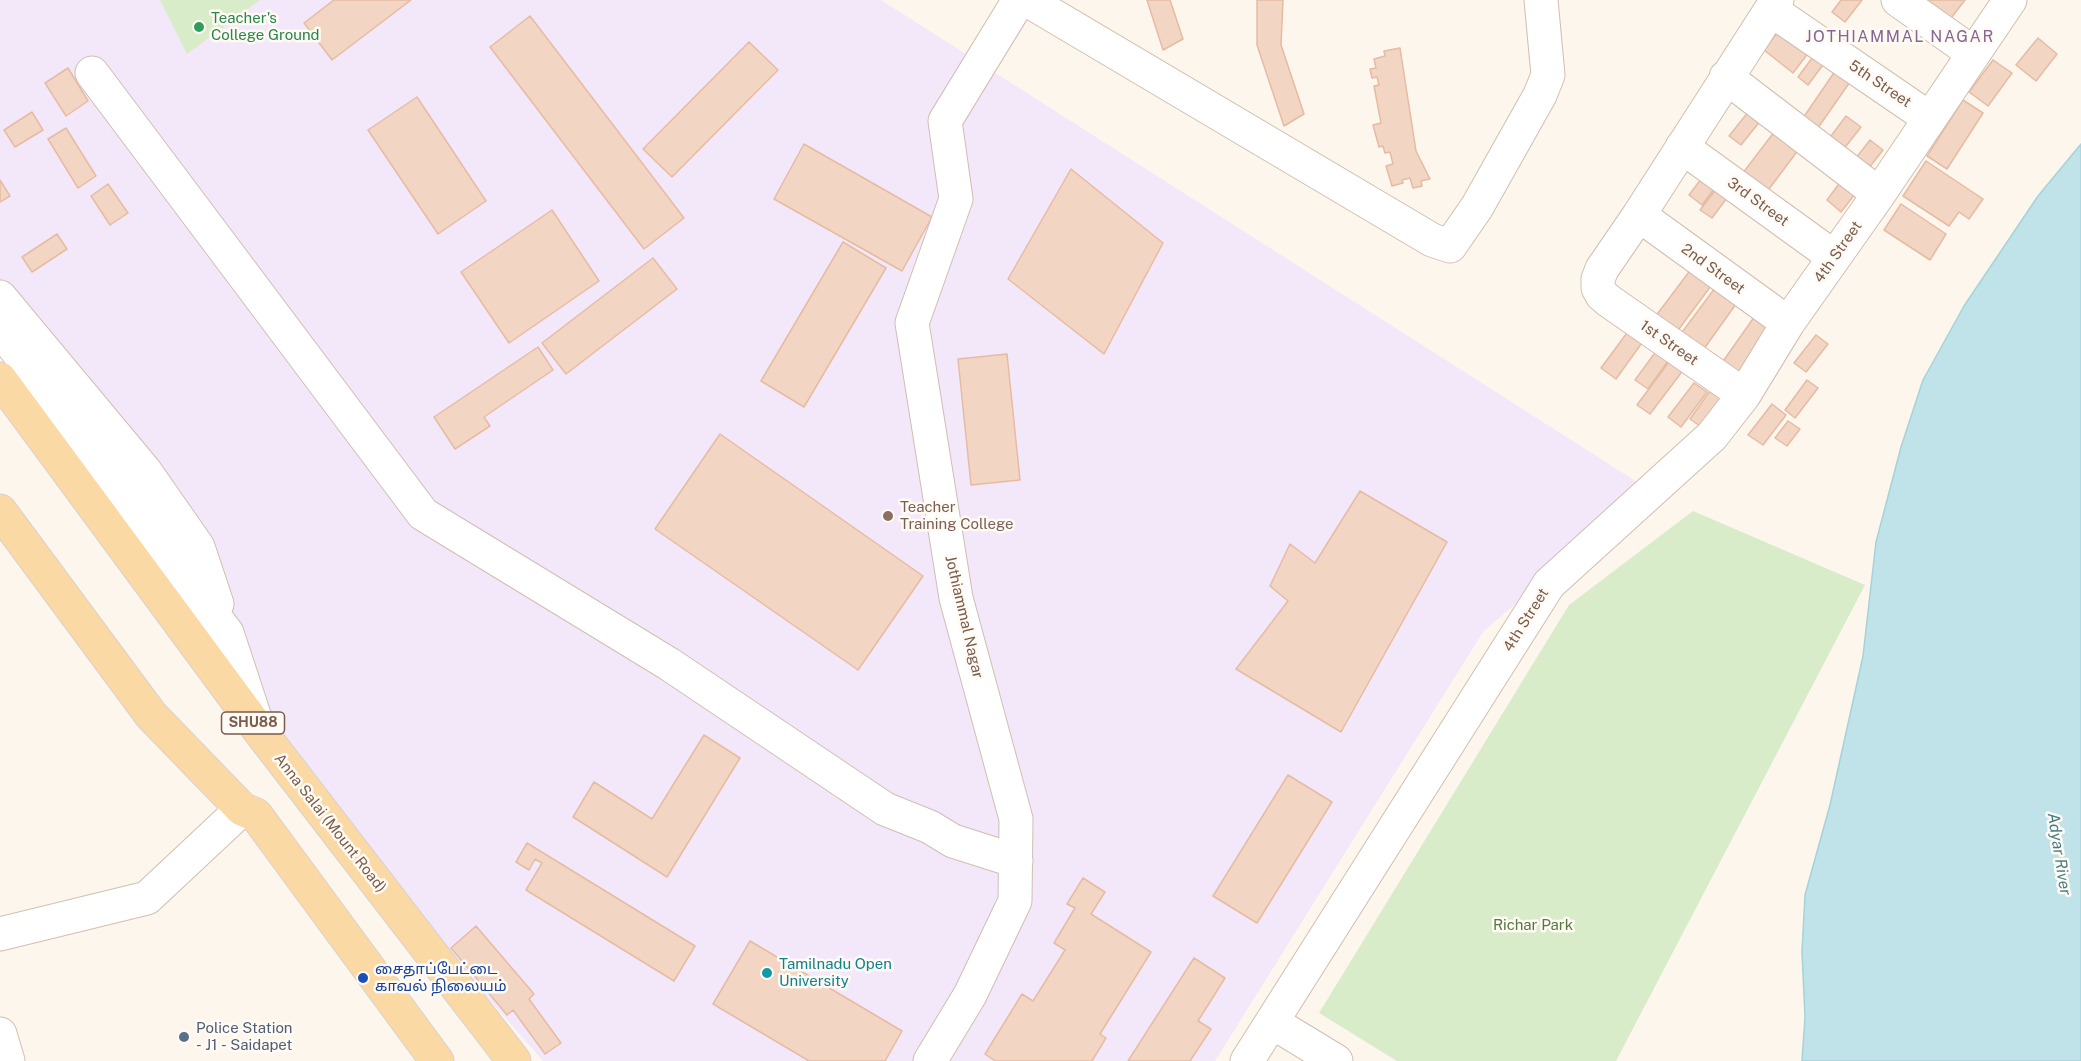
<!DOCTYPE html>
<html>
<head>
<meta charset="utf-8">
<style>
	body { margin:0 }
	canvas { display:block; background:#fdf6ec }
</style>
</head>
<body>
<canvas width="2081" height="1061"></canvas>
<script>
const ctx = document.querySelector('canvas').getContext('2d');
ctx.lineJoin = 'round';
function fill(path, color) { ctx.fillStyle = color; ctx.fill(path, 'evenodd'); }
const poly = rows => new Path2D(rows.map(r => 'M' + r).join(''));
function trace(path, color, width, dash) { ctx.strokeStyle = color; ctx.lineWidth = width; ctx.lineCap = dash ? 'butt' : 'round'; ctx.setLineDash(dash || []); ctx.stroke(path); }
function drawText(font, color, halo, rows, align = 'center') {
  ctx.font = font + ' "Public Sans","Noto Sans Tamil",sans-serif'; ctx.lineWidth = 5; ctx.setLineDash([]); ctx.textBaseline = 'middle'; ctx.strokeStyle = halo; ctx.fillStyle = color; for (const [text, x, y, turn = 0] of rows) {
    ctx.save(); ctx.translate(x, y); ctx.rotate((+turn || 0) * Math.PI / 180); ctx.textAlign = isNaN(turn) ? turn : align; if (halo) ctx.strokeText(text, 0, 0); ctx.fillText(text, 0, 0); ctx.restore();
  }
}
fill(poly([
	[0,0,881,0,1648,489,1483,632,1215,1061,543,1061,444,948,201,656,0,315]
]), '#f3e8fa');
fill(poly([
	[160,0,260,0,187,54],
	[1693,511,1865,585,1616,1061,1397,1061,1319,1013,1569,605]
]), '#d8ecc9');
const water = poly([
	[2081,144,2081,1061,1802,1061,1805,1017,1802,952,1805,895,1830,805,1863,656,1876,542,1901,447,1923,380,1964,306,2038,196,2081,144]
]);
fill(water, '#bfe3e8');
trace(water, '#a5d3da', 1.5);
const building = poly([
	[334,0,411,0,332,60,304,23,334,0],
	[1147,0,1170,0,1183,39,1163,50,1147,0],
	[1257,0,1283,0,1281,45,1304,114,1284,126,1257,45,1257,0],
	[1841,0,1862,0,1845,22,1832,12,1841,0],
	[1920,0,1965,0,1948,22,1920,0],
	[530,16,684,218,644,249,490,47,530,16],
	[1783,25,1812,48,1793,73,1764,50,1783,25],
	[2038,38,2057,54,2036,81,2016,65,2038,38],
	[749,42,778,70,672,177,643,149,749,42],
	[1821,46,1831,54,1808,85,1798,77,1821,46],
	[1400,48,1416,151,1430,179,1421,181,1422,186,1413,188,1410,178,1402,180,1403,183,1392,186,1386,166,1393,164,1390,152,1385,153,1383,146,1379,147,1373,125,1381,123,1374,86,1379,85,1377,77,1372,78,1370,69,1376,68,1374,59,1385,56,1384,51,1400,48],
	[1993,60,2012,73,1988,106,1969,92,1993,60],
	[1842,61,1857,72,1815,132,1801,121,1842,61],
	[68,68,88,101,66,116,45,83,68,68],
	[417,97,486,201,438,234,368,130,417,97],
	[1963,100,1983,113,1947,169,1927,156,1963,100],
	[1749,111,1761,120,1741,145,1729,136,1749,111],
	[32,112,43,130,15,147,4,130,32,112],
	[1846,116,1861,127,1839,155,1825,144,1846,116],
	[1778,127,1802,145,1763,197,1739,178,1778,127],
	[66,128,96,176,78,188,48,139,66,128],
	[1870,140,1883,150,1865,173,1852,163,1870,140],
	[804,144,932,217,902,271,774,199,804,144],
	[1926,161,1983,199,1969,219,1959,212,1949,226,1903,196,1926,161],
	[1071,169,1163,243,1104,354,1008,279,1071,169],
	[1708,170,1721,180,1702,205,1689,195,1708,170],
	[1847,173,1862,185,1841,212,1827,200,1847,173],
	[1724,179,1735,187,1712,218,1700,210,1724,179],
	[0,180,10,196,0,202,0,180],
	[108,184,128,213,110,225,91,196,108,184],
	[1901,204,1946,234,1930,260,1884,230,1901,204],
	[552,210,599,281,509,343,461,272,552,210],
	[57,234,67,249,32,272,22,257,57,234],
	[843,242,886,268,804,407,761,381,843,242],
	[653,258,677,289,566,374,542,343,653,258],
	[1698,260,1719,275,1670,341,1649,325,1698,260],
	[1715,288,1736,304,1696,360,1674,343,1715,288],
	[1757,313,1776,327,1738,381,1719,367,1757,313],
	[1635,322,1649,333,1616,379,1601,368,1635,322],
	[1816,335,1828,344,1806,372,1794,363,1816,335],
	[1663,342,1675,351,1648,389,1635,380,1663,342],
	[538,347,553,370,484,417,490,426,455,449,434,417,538,347],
	[1007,354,1020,480,971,485,958,359,1007,354],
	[1674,355,1687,365,1650,414,1637,405,1674,355],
	[1718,380,1734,391,1707,431,1690,419,1718,380],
	[1807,380,1818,388,1795,418,1785,410,1807,380],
	[1694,383,1707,392,1681,427,1668,417,1694,383],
	[1772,404,1786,415,1763,445,1748,435,1772,404],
	[1788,421,1800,429,1787,446,1775,438,1788,421],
	[720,434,923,576,858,670,655,529,720,434],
	[1360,491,1447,542,1341,732,1236,669,1288,601,1270,586,1290,544,1315,563,1360,491],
	[704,735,740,758,667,877,573,817,594,782,652,819,704,735],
	[1288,775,1332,802,1257,923,1213,896,1288,775],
	[527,843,695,946,674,981,526,890,542,863,535,859,529,870,516,862,527,843],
	[1083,878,1105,892,1091,914,1151,952,1100,1034,1106,1038,1092,1061,995,1061,985,1054,1022,994,1033,1001,1065,950,1054,943,1075,908,1067,904,1083,878],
	[476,926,534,994,529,999,561,1043,545,1054,513,1010,507,1015,451,948,476,926],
	[750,941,902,1031,885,1061,809,1061,713,1004,750,941],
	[1194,958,1225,978,1198,1021,1211,1029,1190,1061,1128,1061,1194,958]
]);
fill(building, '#f3d5c3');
trace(building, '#e6bba3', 1.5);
const minor = poly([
	[1027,0,1432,240,1450,246,1477,207,1540,95,1548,75,1541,0],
	[1898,0,1973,53],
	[1771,10,1929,118],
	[92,73,423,514,669,664,885,809,930,827,953,841,1016,861],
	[1726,77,1879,194],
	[1682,147,1834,257],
	[1639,215,1788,323],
	[0,297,145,471,198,547,217,604],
	[0,328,227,633,256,721],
	[1744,395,1609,301,1602,295,1598,288,1598,279,1602,269,1639,215,1777,0],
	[0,934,147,898,242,809],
	[1272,1022,1336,1061],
	[0,1034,8,1061],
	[930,1061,970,995,1015,901,1016,819,956,598,912,323,956,199,945,121,1019,0],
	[1247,1061,1549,584,1712,436,1744,395,1788,323,1879,194,2010,0]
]);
const major = poly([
	[0,379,259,730,514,1061],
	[0,511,151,715,242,809,256,815,437,1061]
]);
trace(minor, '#d1beb0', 35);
trace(major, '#dad1cd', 35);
trace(minor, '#fff', 33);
trace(major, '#fbd9a5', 33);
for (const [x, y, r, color] of [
	[199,27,6,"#2e9e5b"],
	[888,516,6,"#8d6e63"],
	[767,973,6,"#0f9aa8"],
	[363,978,6,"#1a4fb4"],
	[184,1037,6,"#5c6f8a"]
]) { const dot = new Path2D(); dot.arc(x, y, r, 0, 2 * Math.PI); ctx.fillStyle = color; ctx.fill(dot); trace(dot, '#fffaf3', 2); }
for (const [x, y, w] of [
	[253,723,63]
]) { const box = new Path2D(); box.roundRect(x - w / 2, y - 11, w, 22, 4.5); ctx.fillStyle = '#fffaf3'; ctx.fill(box); trace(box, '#7a5c4d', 1.5); }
drawText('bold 14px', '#7a5c4d', null, [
	["SHU88",253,723]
]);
drawText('15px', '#27864d', '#fffaf3', [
	["Teacher's",211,18],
	["College Ground",211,35]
], 'left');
drawText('15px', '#7a5c4d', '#fffaf3', [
	["5th Street",1880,84,34],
	["3rd Street",1758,202,36],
	["4th Street",1838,252,-55],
	["2nd Street",1713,269,36],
	["1st Street",1669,343,35],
	["Jothiammal Nagar",964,617,77],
	["4th Street",1526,620,-58],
	["Anna Salai (Mount Road)",330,823,52]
]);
drawText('15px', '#785e54', '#fffaf3', [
	["Teacher",900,507],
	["Training College",900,524]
], 'left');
drawText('15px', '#537a41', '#fffaf3', [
	["Richar Park",1533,925]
]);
drawText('15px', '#0d838f', '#fffaf3', [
	["Tamilnadu Open",779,964],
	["University",779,981]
], 'left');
drawText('15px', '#164399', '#fffaf3', [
	["சைதாப்பேட்டை",375,969],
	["காவல் நிலையம்",375,986]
], 'left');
drawText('15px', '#4e5e75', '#fffaf3', [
	["Police Station",196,1028],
	["- J1 - Saidapet",196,1045]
], 'left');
ctx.letterSpacing = '1.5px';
drawText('16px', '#846695', '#fffaf3', [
	["JOTHIAMMAL NAGAR",1900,37]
]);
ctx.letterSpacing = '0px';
drawText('italic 16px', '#437c86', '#fffaf3', [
	["Adyar River",2059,854,81]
]);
</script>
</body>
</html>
